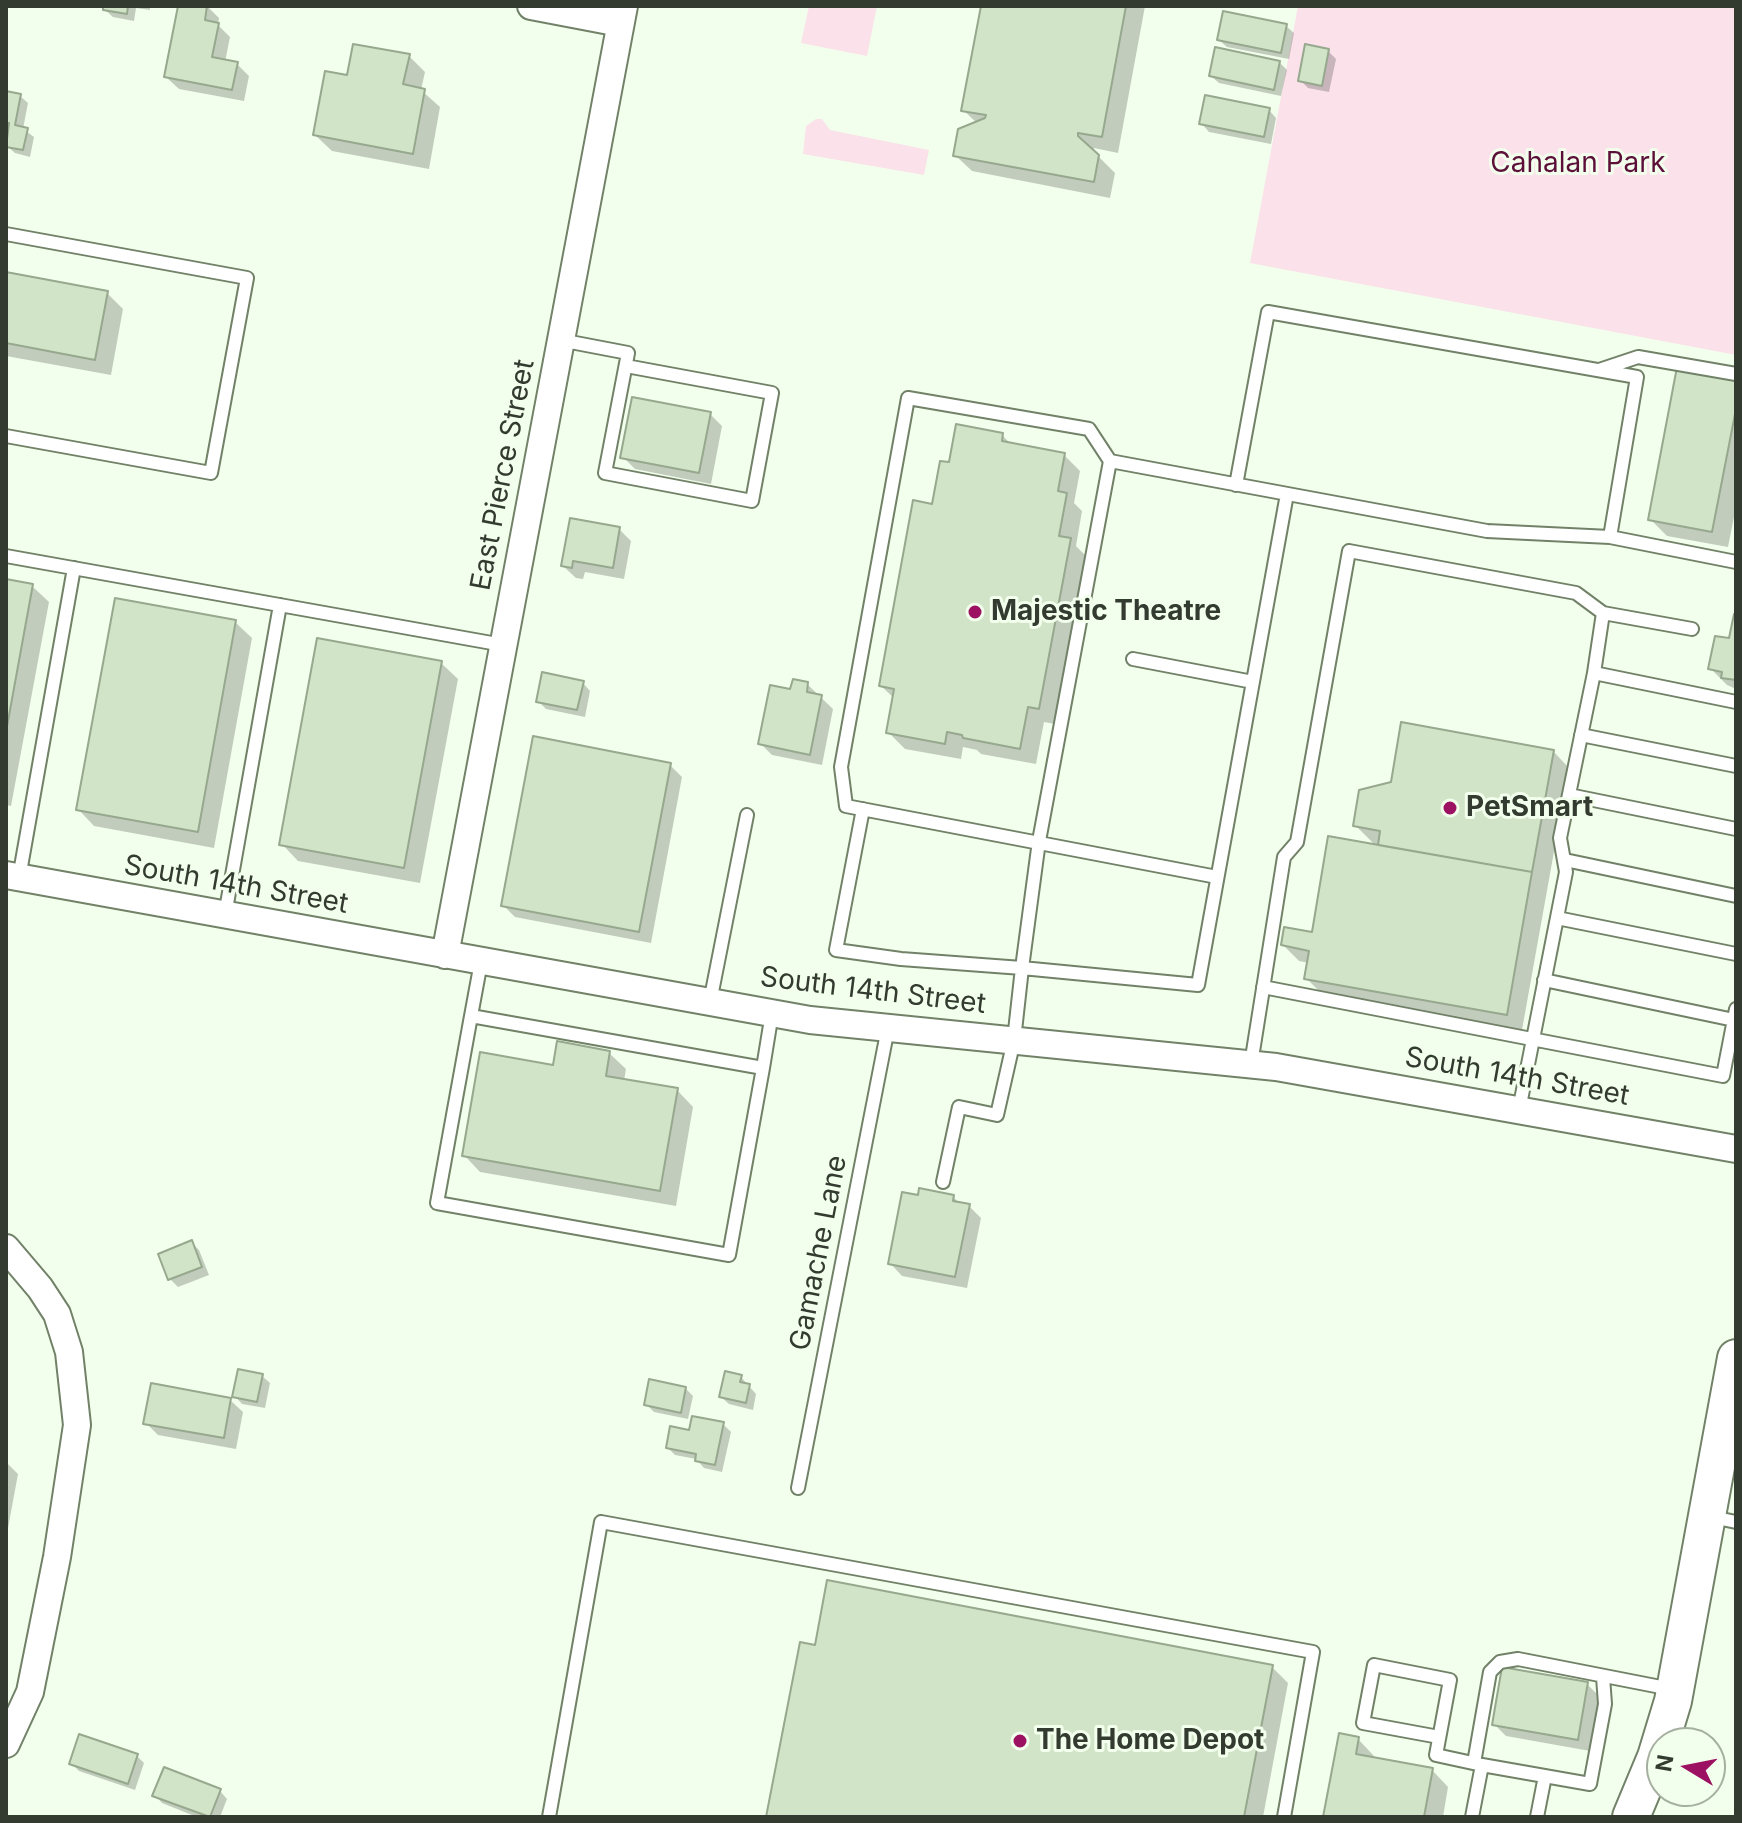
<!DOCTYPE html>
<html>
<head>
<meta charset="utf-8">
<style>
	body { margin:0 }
	#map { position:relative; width:1742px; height:1823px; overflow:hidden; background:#f3ffed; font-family:Inter,sans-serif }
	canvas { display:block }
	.frame { position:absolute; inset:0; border:8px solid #333a2f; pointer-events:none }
	.north { position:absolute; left:1646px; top:1727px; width:80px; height:80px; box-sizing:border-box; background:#f3ffed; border:2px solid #a6b0a1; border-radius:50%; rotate:280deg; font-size:22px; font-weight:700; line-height:32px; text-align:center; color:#333a2f }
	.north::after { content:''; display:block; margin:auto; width:28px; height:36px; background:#9c1161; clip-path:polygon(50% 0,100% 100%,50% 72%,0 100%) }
</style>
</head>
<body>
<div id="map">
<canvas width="1742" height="1823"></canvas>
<div class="frame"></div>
<div class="north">N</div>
</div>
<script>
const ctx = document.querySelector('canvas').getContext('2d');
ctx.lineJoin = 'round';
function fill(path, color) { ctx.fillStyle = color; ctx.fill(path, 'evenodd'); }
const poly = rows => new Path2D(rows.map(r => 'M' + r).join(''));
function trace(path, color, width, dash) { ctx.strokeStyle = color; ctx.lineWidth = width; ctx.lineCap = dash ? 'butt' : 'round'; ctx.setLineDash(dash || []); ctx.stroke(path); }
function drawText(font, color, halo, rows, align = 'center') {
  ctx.font = font + ' Inter,sans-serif'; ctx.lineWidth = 6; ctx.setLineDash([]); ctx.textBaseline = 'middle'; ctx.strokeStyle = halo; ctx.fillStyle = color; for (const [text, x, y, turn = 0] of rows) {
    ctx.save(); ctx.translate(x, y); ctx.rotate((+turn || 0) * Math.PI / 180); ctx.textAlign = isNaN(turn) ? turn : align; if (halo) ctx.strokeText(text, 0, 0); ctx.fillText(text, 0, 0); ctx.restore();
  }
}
fill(poly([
	[809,6,877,6,867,56,801,43],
	[1298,6,1736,6,1736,355,1250,263],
	[816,119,822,119,830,130,929,150,924,175,803,154,806,126]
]), '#fae1ea');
fill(poly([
	[105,6,150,6,150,10,136,8,134,21,113,17,105,10],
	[180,6,207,6,219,18,218,25,230,37,225,62,237,64,249,76,244,101,179,89,166,77],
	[983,6,1145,6,1118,153,1094,148,1094,152,1115,173,1110,198,972,171,955,155,977,123,963,110],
	[1286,26,1294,33,1289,59,1227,47,1219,40],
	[1328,51,1336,59,1329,92,1308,88,1300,80],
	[409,56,425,72,421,90,440,107,429,169,332,151,315,135,349,78],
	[1279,62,1287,70,1281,96,1219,83,1211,76],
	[6,93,20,96,28,103,23,129,34,137,30,157,15,153,7,146,10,128,6,128],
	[1269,110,1276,118,1271,144,1209,132,1202,124],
	[6,274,107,293,123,309,111,375,6,356],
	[1736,380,1736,507,1728,547,1667,536,1650,519],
	[710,414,722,426,711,484,635,469,623,457],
	[1002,435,1012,445,1064,455,1080,471,1074,503,1082,511,1076,546,1086,556,1055,724,1044,722,1036,764,981,754,977,750,963,747,961,759,905,749,888,732,895,699,881,686,933,506,950,465],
	[619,529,631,541,624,579,585,572,583,579,576,578,563,566],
	[6,581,32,586,49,602,11,806,6,805],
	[1736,617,1736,689,1727,685,1710,668,1730,641],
	[235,622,252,638,214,848,94,826,78,809],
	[441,663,458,679,420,883,298,861,282,844],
	[583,683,590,691,585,717,546,709,538,701],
	[807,684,833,709,822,765,772,755,760,743],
	[1553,751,1569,768,1522,1030,1323,995,1306,978,1309,963,1299,961,1283,945,1313,934,1376,846,1355,825],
	[670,765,682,777,651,943,515,917,503,905],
	[609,1053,626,1069,624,1081,677,1090,693,1107,676,1206,480,1172,464,1155,554,1067],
	[920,1197,953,1197,961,1204,969,1206,981,1218,967,1288,902,1276,890,1263],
	[192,1243,199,1250,209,1275,178,1287,170,1279],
	[262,1376,270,1383,265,1408,242,1404,235,1396],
	[741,1377,756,1394,753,1410,729,1404,721,1397],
	[685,1388,693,1396,688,1419,654,1412,646,1404],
	[230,1400,243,1412,236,1449,158,1435,146,1423],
	[723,1424,731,1432,722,1472,704,1468,696,1459,675,1455,668,1448,691,1433],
	[6,1462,18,1474,6,1539],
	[816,1648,1272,1667,1288,1683,1263,1817,768,1817],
	[1587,1684,1599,1696,1590,1751,1506,1736,1494,1724],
	[1358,1739,1374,1756,1374,1759,1432,1770,1448,1787,1443,1817,1325,1817],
	[137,1756,144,1763,135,1790,79,1771,72,1764],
	[220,1791,227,1799,220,1817,197,1817,162,1803,155,1795]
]), '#0003');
const building = poly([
	[103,6,128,6,127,14,103,10,103,6],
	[178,6,207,6,205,20,219,23,212,57,238,62,232,90,164,77,178,6],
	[981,6,1126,6,1102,137,1078,133,1078,136,1099,155,1094,182,953,156,958,129,985,118,986,115,961,111,981,6],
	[1223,11,1287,24,1281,53,1217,40,1223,11],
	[353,44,410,54,403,84,425,89,413,154,313,135,325,71,347,75,353,44],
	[1305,44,1329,49,1322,86,1298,81,1305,44],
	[1215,47,1280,61,1274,90,1209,76,1215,47],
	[6,91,21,94,15,125,28,128,23,150,6,147,9,123,6,123,6,91],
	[1205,95,1270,108,1264,137,1199,124,1205,95],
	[6,272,108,291,95,360,6,343,6,272],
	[1677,367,1736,378,1736,409,1712,532,1648,520,1677,367],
	[632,397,711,412,699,473,620,458,632,397],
	[956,424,1003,433,1002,441,1065,453,1058,491,1067,493,1059,536,1071,538,1039,709,1028,707,1020,749,963,738,962,735,947,732,945,744,886,733,894,689,879,686,913,500,932,504,940,461,949,462,956,424],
	[570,518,620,527,613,568,573,561,572,568,561,566,570,518],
	[6,579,33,584,6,732,6,579],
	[115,598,236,620,198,832,76,810,115,598],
	[1734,614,1736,615,1736,680,1721,678,1722,672,1708,669,1715,636,1729,638,1734,614],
	[317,638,442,661,404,868,279,845,317,638],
	[542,672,584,681,577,710,536,702,542,672],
	[793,679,808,682,807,692,822,695,810,755,758,744,770,685,790,689,793,679],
	[1401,722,1554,750,1532,872,1378,845,1380,831,1353,826,1359,790,1391,782,1401,722],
	[533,736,671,763,639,932,501,906,533,736],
	[1328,836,1532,872,1507,1015,1304,979,1309,951,1281,945,1284,927,1312,932,1328,836],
	[557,1041,610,1051,606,1076,678,1088,660,1191,462,1156,480,1052,553,1065,557,1041],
	[919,1188,954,1195,953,1201,970,1204,955,1277,888,1264,902,1192,918,1195,919,1188],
	[192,1240,202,1267,168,1280,158,1254,192,1240],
	[238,1369,263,1374,257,1402,232,1397,238,1369],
	[725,1371,742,1375,740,1382,750,1384,746,1403,719,1397,725,1371],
	[649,1379,686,1387,681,1413,644,1405,649,1379],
	[151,1383,231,1398,224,1438,143,1424,151,1383],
	[692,1416,724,1422,715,1465,695,1461,696,1454,666,1448,670,1426,689,1430,692,1416],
	[827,1580,1273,1665,1244,1817,766,1817,800,1642,815,1645,827,1580],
	[1502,1667,1588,1682,1578,1740,1492,1725,1502,1667],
	[1339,1733,1359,1737,1356,1754,1433,1768,1424,1817,1323,1817,1339,1733],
	[79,1734,138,1754,128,1784,69,1764,79,1734],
	[164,1767,221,1789,210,1817,152,1796,164,1767]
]);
fill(building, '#d1e4c8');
trace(building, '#96a88d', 2);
const lane = poly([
	[6,234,247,278,211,473,6,436],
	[560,340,628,353,605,473,752,501,772,393,626,366],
	[1599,370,1638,357,1736,374],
	[1110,461,1039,841,1022,968,1198,985,1287,494],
	[1236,485,1268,312,1637,377,1610,537],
	[6,556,503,645],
	[1692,629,1603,613,1594,673,1736,702],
	[1133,659,1253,682],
	[1581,735,1736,766],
	[1569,795,1736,829],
	[863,809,836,950,901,959,1022,968,1014,1040,997,1115,959,1107,943,1182],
	[1565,860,1736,896],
	[1217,877,846,806,841,767,908,398,1089,429,1110,461,1487,531,1610,537,1736,562],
	[19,878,74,568],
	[225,915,280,605],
	[1557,918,1736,954],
	[481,962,471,1016,763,1068,772,1013],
	[1544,980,1734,1020],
	[1263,987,1723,1076,1736,1009],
	[710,1002,747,815],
	[471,1016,437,1203,729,1255,763,1068],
	[1251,1064,1284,857,1297,842,1349,551,1576,593,1603,613],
	[1519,1110,1566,872,1560,838,1594,673],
	[798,1488,888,1028],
	[1712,1517,1736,1522],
	[1439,1737,1363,1723,1374,1665,1450,1680,1436,1755,1482,1765,1472,1817],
	[1474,1763,1490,1672,1500,1662,1518,1659,1671,1689],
	[1482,1765,1590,1784,1605,1704,1603,1677],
	[549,1817,601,1522,1313,1652,1284,1817],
	[1537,1817,1545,1776]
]);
const street = poly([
	[531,6,620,23],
	[6,875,810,1020,1276,1067,1736,1149],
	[445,955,624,6],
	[6,1248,40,1288,57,1314,69,1352,77,1425,57,1557,30,1692,6,1744]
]);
const secondary = poly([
	[1631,1817,1656,1757,1673,1701,1736,1358]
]);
trace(lane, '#718268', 16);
trace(street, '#718268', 30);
trace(secondary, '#718268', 40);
trace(lane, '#fff', 12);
trace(street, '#fff', 26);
trace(secondary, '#fff', 36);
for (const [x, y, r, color] of [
	[975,612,8,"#9c1161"],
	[1450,808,8,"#9c1161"],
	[1020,1741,8,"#9c1161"]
]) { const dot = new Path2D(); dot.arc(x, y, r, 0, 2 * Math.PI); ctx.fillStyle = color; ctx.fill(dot); trace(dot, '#f3ffed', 3); }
drawText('28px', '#5c1039', '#f3ffed', [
	["Cahalan Park",1578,164]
]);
drawText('28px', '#333a2f', '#f3ffed', [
	["East Pierce Street",503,475,-79],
	["South 14th Street",236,885,10],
	["South 14th Street",873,991,7],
	["South 14th Street",1517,1077,10],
	["Gamache Lane",819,1253,-79]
]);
drawText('bold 28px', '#333a2f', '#f3ffed', [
	["Majestic Theatre",991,612],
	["PetSmart",1466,808],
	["The Home Depot",1036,1741]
], 'left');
</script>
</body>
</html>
